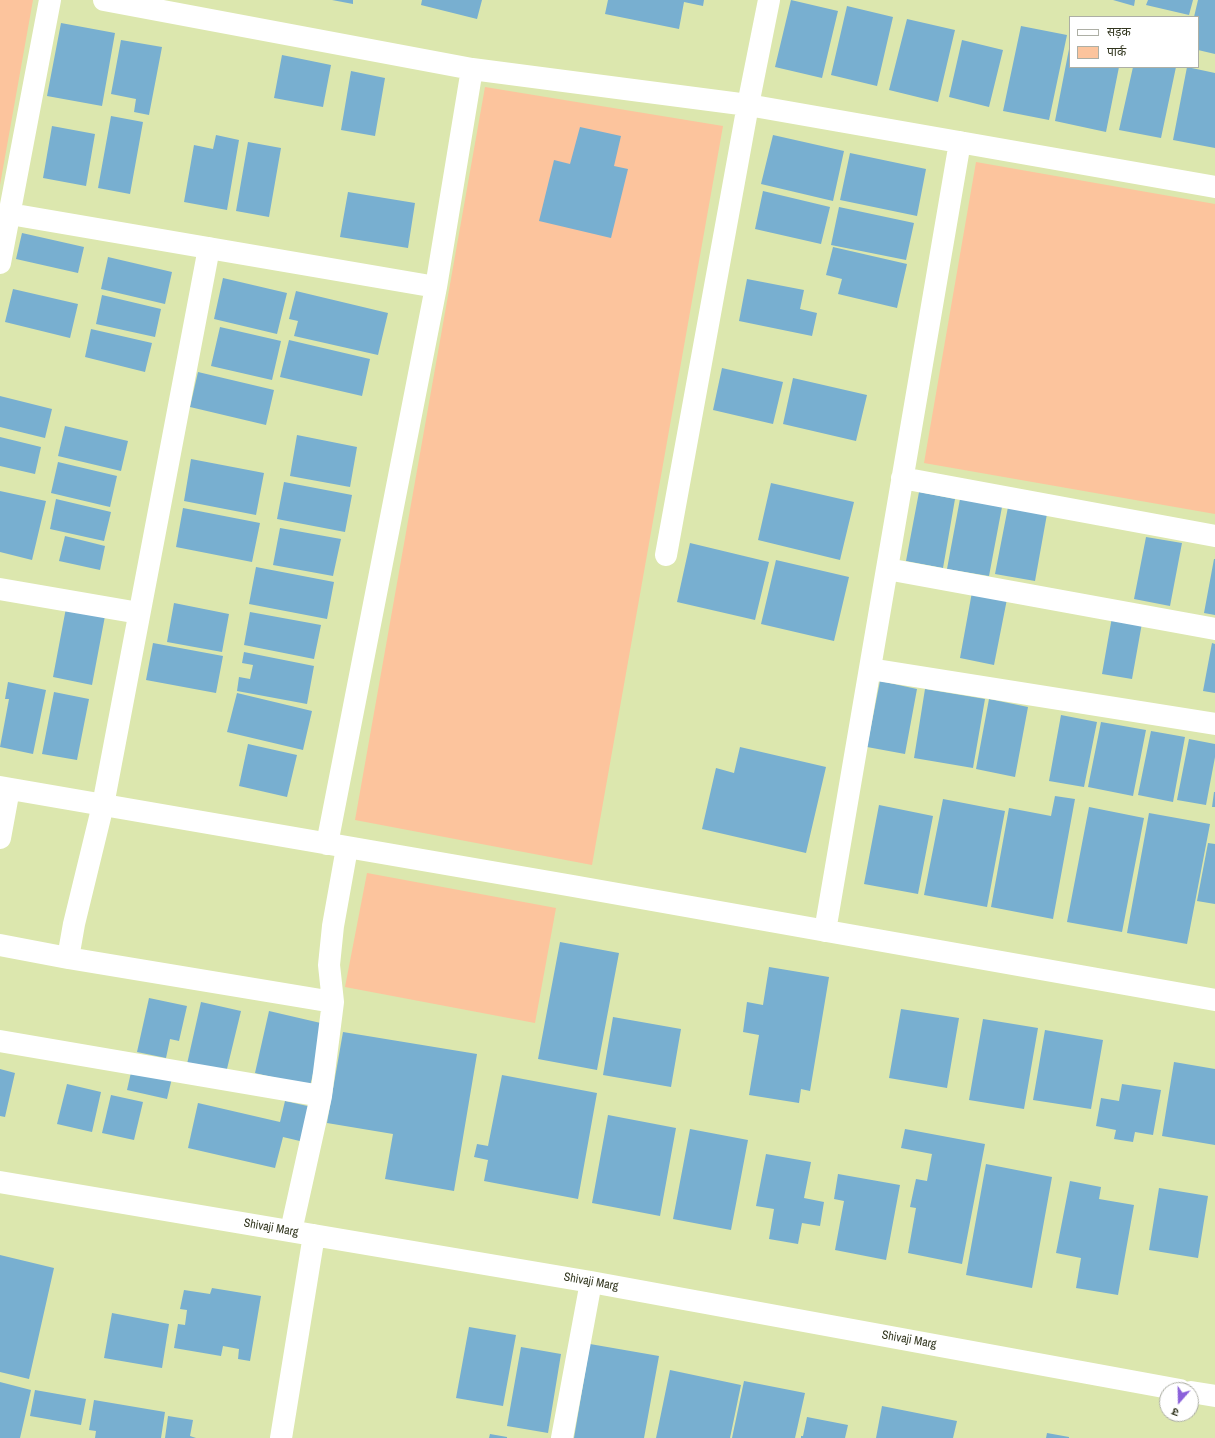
<!DOCTYPE html>
<html>
<head>
<meta charset="utf-8">
<style>
	body { margin:0 }
	#map { position:relative; width:1215px; height:1438px; overflow:hidden; background:#dce7ae; font-family:"Archivo Narrow","Noto Sans Devanagari",sans-serif }
	canvas { display:block }
	.legend { position:absolute; left:1069px; top:16px; width:130px; height:52px; box-sizing:border-box; background:#fff; border:1px solid #adafa5; margin:0; padding:5px 7px; list-style:none; font-size:12px; color:#32361f }
	.legend li { display:flex; align-items:center; gap:8px; height:20px }
	.legend b { width:20px; border:1px solid #adafa5 }
	.north { position:absolute; left:1159px; top:1382px; width:40px; height:40px; box-sizing:border-box; background:#fff; border:1px solid #adafa5; border-radius:50%; rotate:200deg; font-size:11px; font-weight:700; line-height:16px; text-align:center; color:#32361f }
	.north::after { content:''; display:block; margin:auto; width:14px; height:18px; background:#8a60da; clip-path:polygon(50% 0,100% 100%,50% 72%,0 100%) }
</style>
</head>
<body>
<div id="map">
<canvas width="1215" height="1438"></canvas>
<ul class="legend">
<li><b style="height:5px;background:#fff"></b>सड़क</li>
<li><b style="height:11px;background:#fcc49d"></b>पार्क</li>
</ul>
<div class="north">उ</div>
</div>
<script>
const ctx = document.querySelector('canvas').getContext('2d');
ctx.lineJoin = 'round';
function fill(path, color) { ctx.fillStyle = color; ctx.fill(path, 'evenodd'); }
const poly = rows => new Path2D(rows.map(r => 'M' + r).join(''));
function trace(path, color, width, dash) { ctx.strokeStyle = color; ctx.lineWidth = width; ctx.lineCap = dash ? 'butt' : 'round'; ctx.setLineDash(dash || []); ctx.stroke(path); }
function drawText(font, color, halo, rows, align = 'center') {
  ctx.font = font + ' "Archivo Narrow",sans-serif'; ctx.lineWidth = 3.5; ctx.setLineDash([]); ctx.textBaseline = 'middle'; ctx.strokeStyle = halo; ctx.fillStyle = color; for (const [text, x, y, turn = 0] of rows) {
    ctx.save(); ctx.translate(x, y); ctx.rotate((+turn || 0) * Math.PI / 180); ctx.textAlign = isNaN(turn) ? turn : align; if (halo) ctx.strokeText(text, 0, 0); ctx.fillText(text, 0, 0); ctx.restore();
  }
}
fill(poly([
	[0,0,33,0,0,185],
	[485,87,723,126,592,865,355,820],
	[976,162,1215,204,1215,514,924,463],
	[367,873,556,908,535,1023,345,987]
]), '#fcc49d');
fill(poly([
	[332,0,353,0,353,4],
	[422,0,482,0,477,19,421,5],
	[608,0,704,0,703,6,684,2,679,29,605,14],
	[791,0,838,11,822,78,775,67],
	[1113,0,1135,0,1134,6],
	[1148,0,1193,0,1189,15,1146,5],
	[1198,0,1215,0,1215,54,1198,50,1198,17,1194,17],
	[847,6,893,17,877,86,831,75],
	[907,19,955,30,938,102,889,90],
	[61,23,115,33,102,106,47,96],
	[1021,26,1067,35,1049,120,1003,111],
	[121,40,162,47,149,115,134,112,136,99,111,94],
	[962,40,1003,50,989,107,949,97],
	[1069,49,1070,67,1119,67,1106,132,1055,121],
	[282,55,331,65,323,107,274,98],
	[1133,67,1176,67,1161,138,1119,130],
	[1187,67,1215,73,1215,148,1173,140],
	[351,71,385,78,375,136,341,130],
	[111,116,143,122,130,194,98,188],
	[52,126,95,134,86,186,43,178],
	[580,127,621,136,614,166,628,169,611,238,539,221,554,160,570,164],
	[216,135,239,140,227,210,184,202,194,145,213,149],
	[773,135,844,151,833,201,761,184],
	[248,142,281,148,269,217,236,211],
	[850,153,926,169,917,216,840,200],
	[763,191,830,207,821,244,755,229],
	[348,192,415,203,408,248,340,237],
	[839,207,914,223,906,260,831,245],
	[22,233,84,247,78,273,16,259],
	[833,247,907,264,897,308,838,294,842,279,826,275],
	[108,257,172,272,165,304,101,289],
	[223,278,287,293,277,334,214,319],
	[747,279,804,290,800,309,817,313,812,336,739,321],
	[13,289,78,304,70,338,5,322],
	[296,291,388,313,378,355,294,336,298,321,289,319],
	[102,295,161,309,155,337,96,324],
	[220,327,281,341,272,380,211,366],
	[91,329,152,343,145,372,85,357],
	[289,340,370,359,362,396,280,377],
	[722,368,783,382,773,424,713,410],
	[198,372,274,390,266,425,190,407],
	[793,378,867,395,856,441,783,424],
	[0,396,52,409,45,438,0,427],
	[65,426,128,441,121,471,58,456],
	[297,435,357,447,350,487,290,476],
	[0,437,41,447,35,474,0,466],
	[191,459,264,473,256,515,184,501],
	[58,462,117,476,110,507,51,493],
	[284,482,352,495,345,532,277,519],
	[771,483,854,502,840,560,758,540],
	[0,491,46,501,32,560,0,552],
	[919,492,955,499,943,568,906,561],
	[56,499,111,512,104,541,50,529],
	[960,499,1002,507,989,576,947,569],
	[1008,507,1047,514,1035,581,995,574],
	[183,508,260,523,252,562,176,547],
	[280,528,341,539,333,576,273,565],
	[65,536,105,546,100,570,59,561],
	[1146,537,1182,543,1170,606,1134,599],
	[690,543,769,562,755,620,677,602],
	[1214,559,1215,559,1215,615,1204,613],
	[776,560,849,577,834,641,761,624],
	[256,567,334,582,327,619,249,604],
	[972,592,1007,599,994,665,960,658],
	[174,603,229,614,222,652,167,642],
	[66,608,105,616,92,685,53,677],
	[250,612,321,625,314,659,244,645],
	[1112,617,1142,623,1132,679,1102,674],
	[153,643,223,656,216,693,146,680],
	[1212,643,1215,644,1215,693,1203,691],
	[244,652,314,666,307,704,237,691,239,677,250,679,253,665,242,663],
	[880,681,917,689,905,754,867,747],
	[8,682,46,690,33,754,0,747,9,699,5,699],
	[925,689,985,699,973,768,914,758],
	[54,692,89,699,77,760,42,754],
	[237,693,312,711,303,750,227,732],
	[989,699,1028,707,1015,777,976,769],
	[1061,715,1097,722,1084,787,1049,781],
	[1101,722,1146,730,1133,796,1088,787],
	[1151,731,1185,737,1173,802,1138,795],
	[1189,739,1215,744,1215,757,1206,805,1177,800],
	[248,744,297,755,287,797,239,786],
	[740,747,826,767,806,853,702,829,716,768,734,773],
	[1214,792,1215,792,1215,807,1212,807],
	[1055,796,1075,799,1053,919,991,907,1009,808,1051,816],
	[943,799,1005,811,987,907,924,895],
	[879,805,933,816,918,894,864,884],
	[1089,807,1144,818,1122,932,1067,922],
	[1149,813,1210,824,1187,944,1127,933],
	[1208,843,1215,844,1215,904,1197,901],
	[560,942,619,953,597,1070,538,1059],
	[769,967,829,977,810,1091,801,1089,799,1103,749,1095,759,1035,743,1032,747,1002,763,1005],
	[149,998,187,1006,179,1041,170,1039,166,1058,137,1052],
	[201,1002,241,1011,226,1073,187,1064],
	[901,1009,959,1018,947,1088,889,1078],
	[269,1011,325,1024,310,1086,255,1073],
	[613,1017,681,1029,671,1087,603,1075],
	[983,1019,1038,1028,1024,1109,969,1100],
	[1045,1030,1103,1040,1091,1109,1033,1100],
	[343,1032,477,1054,454,1191,385,1179,393,1134,327,1123],
	[1174,1062,1215,1069,1215,1145,1162,1136],
	[132,1068,172,1078,167,1099,127,1090],
	[0,1069,15,1073,5,1117,0,1116],
	[502,1075,597,1093,578,1199,484,1181,488,1160,474,1157,477,1144,488,1146],
	[67,1084,101,1092,92,1132,57,1124],
	[1122,1084,1161,1090,1153,1135,1135,1132,1133,1142,1114,1139,1116,1130,1096,1126,1101,1098,1119,1101],
	[111,1095,143,1102,134,1140,102,1133],
	[285,1101,312,1107,304,1142,283,1137,275,1168,188,1148,198,1103,280,1122],
	[608,1115,676,1128,660,1216,592,1203],
	[690,1129,748,1140,731,1230,673,1219],
	[905,1129,985,1144,962,1264,908,1253,916,1208,910,1207,916,1179,927,1181,932,1154,901,1148],
	[766,1154,811,1162,804,1198,824,1202,820,1226,802,1223,798,1244,769,1239,774,1209,756,1206],
	[986,1164,1052,1177,1032,1288,966,1275],
	[838,1174,900,1185,886,1260,835,1250,844,1201,834,1199],
	[1070,1181,1101,1187,1099,1199,1134,1205,1118,1295,1076,1288,1081,1258,1056,1253],
	[1159,1188,1208,1196,1198,1258,1149,1250],
	[0,1255,54,1268,29,1379,0,1372],
	[212,1288,261,1296,250,1361,238,1359,239,1349,223,1346,221,1356,174,1348,178,1324,185,1325,187,1310,180,1309,184,1290,210,1294],
	[112,1313,169,1324,162,1368,104,1358],
	[469,1327,516,1335,503,1406,456,1398],
	[590,1344,659,1356,644,1438,574,1438],
	[521,1347,561,1354,548,1433,507,1426],
	[670,1370,741,1385,730,1438,656,1438],
	[744,1381,805,1393,795,1438,732,1438],
	[0,1382,31,1390,20,1438,0,1438],
	[35,1390,86,1399,81,1425,30,1416],
	[94,1400,165,1412,161,1438,95,1438,96,1431,89,1430],
	[882,1406,957,1421,953,1438,876,1438],
	[168,1416,193,1420,190,1436,196,1438,165,1438],
	[807,1417,848,1425,845,1438,801,1438,801,1436,803,1436],
	[1047,1433,1069,1437,1069,1438,1046,1438],
	[490,1434,507,1437,507,1438,489,1438]
]), '#78afd0');
trace(poly([
	[104,0,472,69,748,105,1215,187],
	[10,214,436,287],
	[209,248,103,805,74,924,68,958,333,1002],
	[0,263,50,0],
	[902,478,1215,536],
	[666,555,748,105,769,0],
	[887,569,1215,629],
	[0,589,139,613],
	[870,669,1215,724],
	[0,787,573,886,1215,1000],
	[0,838,9,789],
	[327,844,436,287,472,69],
	[825,931,960,142],
	[0,945,68,958],
	[0,1041,321,1096],
	[0,1182,591,1282,1180,1390],
	[291,1231,321,1096,333,1002,329,965,333,926,347,848],
	[1191,1392,1215,1396],
	[281,1438,314,1235],
	[562,1438,591,1282]
]), '#fff', 22);
drawText('12px', '#32361f', '#fff', [
	["Shivaji Marg",271,1228,10],
	["Shivaji Marg",591,1282,10],
	["Shivaji Marg",909,1340,10]
]);
</script>
</body>
</html>
